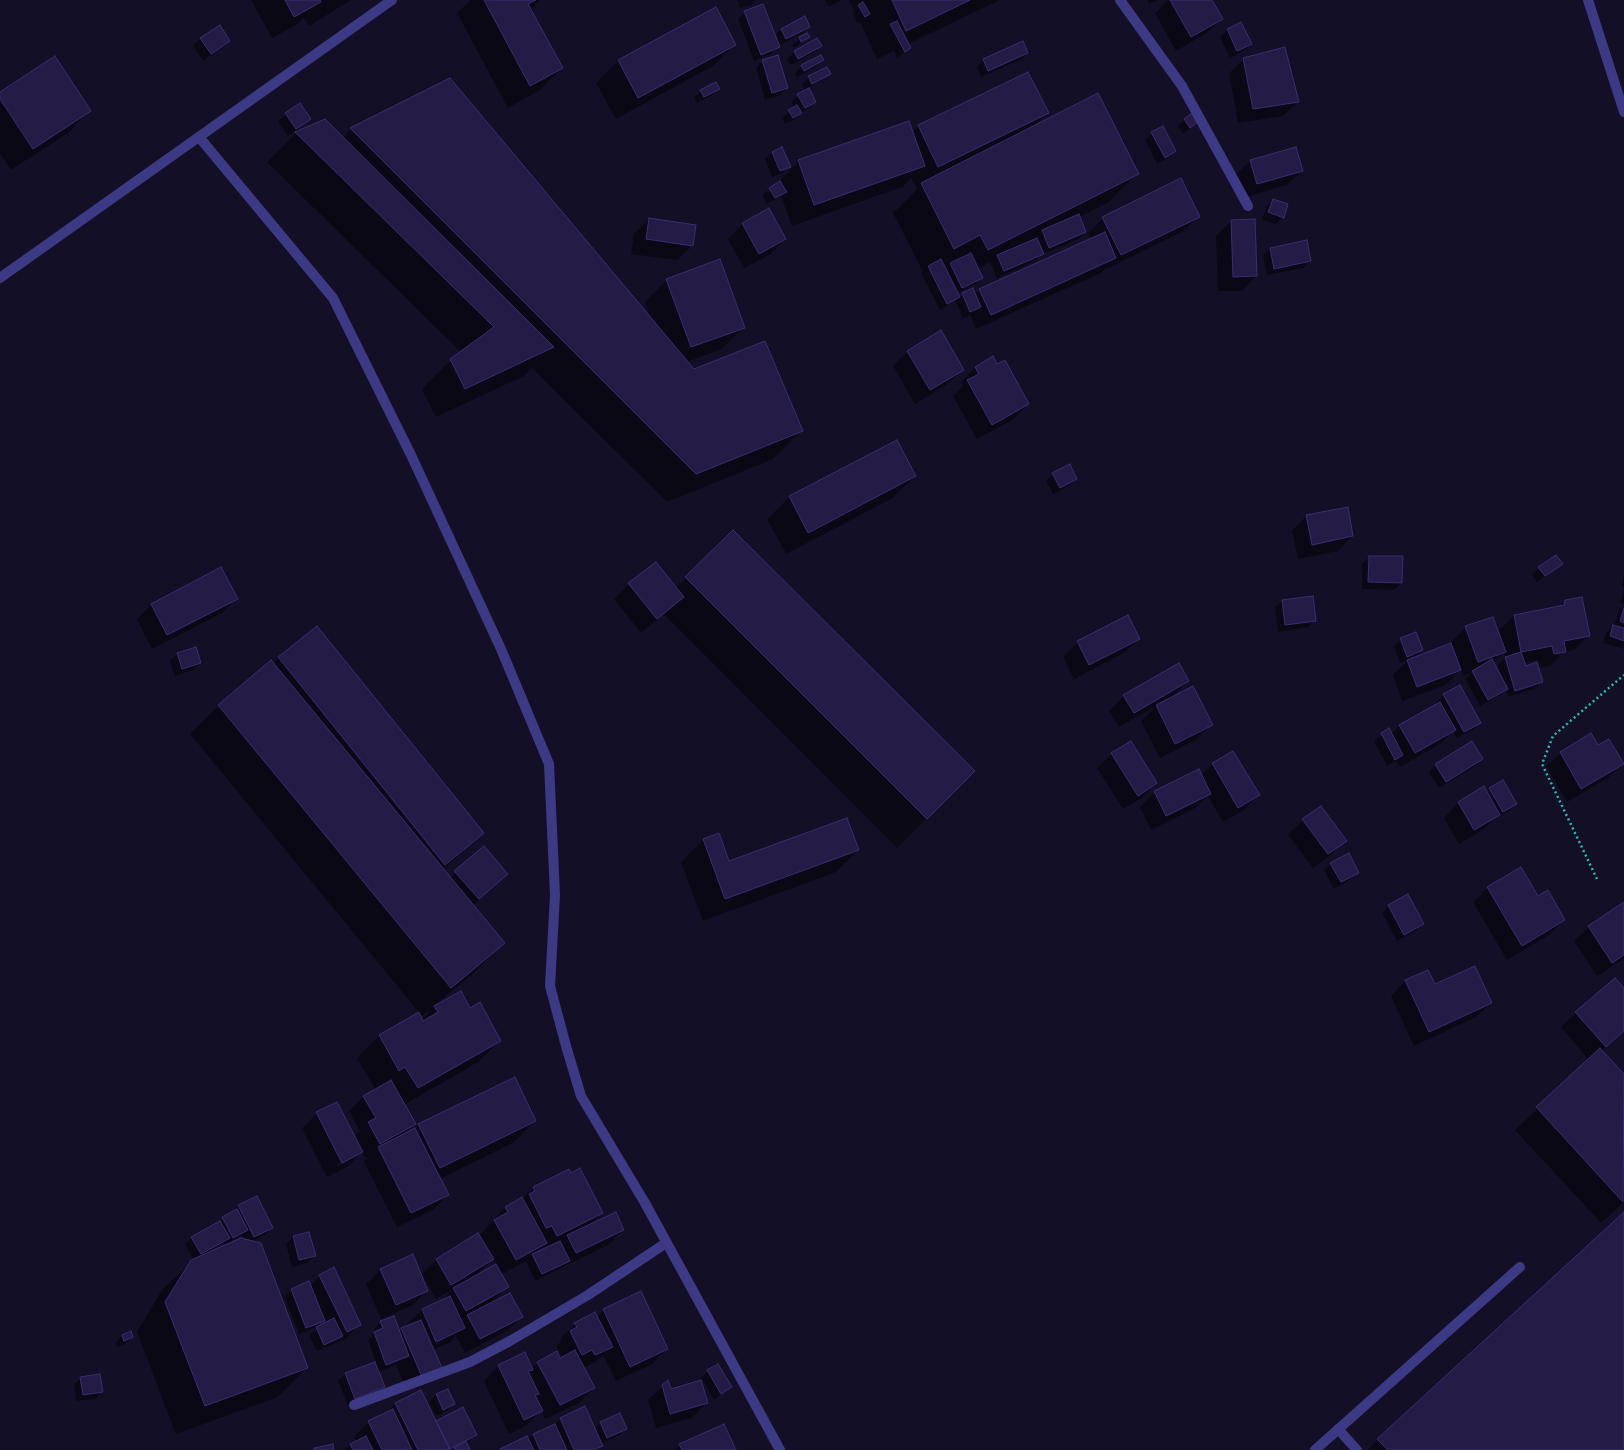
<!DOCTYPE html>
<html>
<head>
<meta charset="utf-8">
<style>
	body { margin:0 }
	canvas { display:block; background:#130f26 }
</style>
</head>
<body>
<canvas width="1624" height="1450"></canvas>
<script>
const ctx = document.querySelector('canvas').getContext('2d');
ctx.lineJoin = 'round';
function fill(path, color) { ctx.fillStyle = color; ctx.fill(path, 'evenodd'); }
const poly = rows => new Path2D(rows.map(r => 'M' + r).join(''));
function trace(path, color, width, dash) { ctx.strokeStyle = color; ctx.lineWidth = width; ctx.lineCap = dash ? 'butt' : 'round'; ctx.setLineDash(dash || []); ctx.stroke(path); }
fill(poly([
	[251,0,351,0,309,26,304,18,298,24,272,38],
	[470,0,540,0,530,10,562,68,540,90,508,108,457,13],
	[738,0,756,0,751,5,740,8],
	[825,0,842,0,829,7],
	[849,0,1000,0,908,44,910,48,897,58,894,51,877,59,860,22,858,24,852,13,854,10],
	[1147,0,1157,0,1149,4],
	[1168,0,1211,0,1222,19,1207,33,1176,51,1155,13],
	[716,8,735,45,713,66,616,119,596,83,618,61],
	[745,12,774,37,781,30,809,27,802,34,778,46,771,54,754,61,738,19],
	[1241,23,1251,44,1244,51,1230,58,1220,37,1227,30],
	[219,26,229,41,203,61,193,46,200,38],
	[807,34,808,37,794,48,792,45],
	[817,39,820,46,813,53,791,65,787,59,794,52],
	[1027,53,1020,60,981,77,977,67,984,60],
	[1244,59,1298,102,1283,116,1238,123,1229,73],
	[763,60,787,88,780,95,765,100,756,68],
	[823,60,815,67,797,77,795,73,802,66],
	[830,73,822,80,808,88,815,102,794,120,785,124,782,118,794,108,791,102,805,91,802,84,809,77],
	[450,79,651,319,645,302,667,280,744,327,722,349,687,362,694,370,801,431,773,459,667,502,532,368,524,376,436,417,422,389,451,360,461,352,267,162,296,133,325,120,343,138,351,129],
	[718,89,711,96,697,103,694,98,701,91],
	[0,94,89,111,68,133,11,170,0,153],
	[300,104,309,119,288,136,278,121],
	[1048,113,1036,125,1138,173,1109,202,1079,217,1085,232,1078,239,1043,254,1035,261,997,278,990,262,977,269,982,278,974,285,957,293,959,298,963,294,975,294,979,290,1092,239,1088,233,1103,218,1199,216,1184,231,1106,269,1106,268,1101,273,976,329,970,315,963,318,955,300,940,310,921,273,923,272,893,213,917,189,911,178,902,187,792,226,781,196,767,204,762,195,777,184,798,161,909,122,912,132,919,126],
	[1185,119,1197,122,1183,134,1178,126],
	[1152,133,1175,151,1168,158,1157,164,1145,140],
	[782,148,789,166,782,173,772,177,765,159,772,152],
	[1251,160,1302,171,1287,185,1243,198,1236,175],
	[1273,200,1283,217,1276,224,1262,220,1266,207],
	[649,219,692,246,677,260,631,254,634,234],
	[1231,221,1256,276,1242,291,1218,291,1216,236],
	[743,224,785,239,771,254,744,268,728,239],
	[1306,241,1310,260,1303,268,1267,275,1263,256,1270,249],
	[908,351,962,370,948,384,915,404,893,366],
	[976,367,1028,404,1014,419,977,439,953,396,963,386,961,382],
	[896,442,915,476,893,498,786,554,767,519,789,497],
	[1053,474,1076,479,1069,486,1053,494,1046,481],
	[1306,516,1352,536,1338,551,1298,559,1292,531],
	[733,531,973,771,897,848,664,614,641,633,614,599,629,584,676,588],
	[1369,557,1402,557,1401,583,1394,590,1362,589,1362,564],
	[1561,564,1537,582,1532,575,1539,568],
	[221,569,236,599,222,613,152,649,137,619,151,605],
	[1624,572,1624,587,1622,587],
	[1624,589,1624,588,1624,604,1620,603],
	[1282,601,1315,620,1308,627,1278,632,1275,608],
	[1565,601,1589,635,1574,650,1564,652,1550,666,1539,668,1538,660,1524,663,1525,667,1542,682,1534,689,1508,697,1506,690,1500,695,1480,706,1465,679,1471,673,1463,676,1461,669,1446,685,1402,701,1393,675,1408,660,1400,663,1394,646,1401,639,1422,650,1414,658,1452,644,1451,642,1466,627,1500,639,1499,630,1514,616,1560,606],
	[1504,652,1505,658,1498,665,1500,676,1493,663],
	[1624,605,1624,649,1603,643,1606,633,1614,626,1619,610],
	[1139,639,1124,653,1074,679,1063,657,1078,642],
	[177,654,200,663,193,670,175,676,170,661],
	[279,658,482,833,443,870,449,878,484,848,507,874,472,906,503,943,475,972,434,1006,460,993,470,1009,500,1041,478,1062,404,1105,414,1124,403,1135,413,1130,419,1124,535,1121,513,1143,440,1179,448,1195,433,1210,397,1227,364,1162,370,1155,365,1158,362,1152,347,1167,327,1177,302,1128,317,1113,337,1103,354,1137,360,1131,349,1111,364,1096,376,1090,357,1058,379,1036,418,1014,422,1020,430,1011,429,1010,422,1016,190,734,218,706],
	[346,1160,346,1162,338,1166,337,1164],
	[1178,664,1188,681,1171,698,1211,725,1197,739,1160,758,1141,721,1155,707,1119,727,1109,711,1124,696],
	[1444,695,1480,723,1473,730,1457,738,1453,731,1440,744,1400,767,1396,761,1387,766,1374,741,1389,730,1391,734,1399,726,1438,704,1437,702],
	[1598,747,1623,764,1608,778,1567,802,1546,767,1560,753],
	[1233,752,1258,795,1244,810,1223,822,1208,796,1195,808,1151,830,1140,807,1155,792,1201,776,1213,764],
	[1112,754,1156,783,1142,798,1123,809,1097,768],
	[1482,759,1475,766,1439,788,1429,772,1436,765],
	[1484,788,1486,792,1489,789,1516,804,1509,811,1495,818,1484,829,1459,844,1444,818,1458,803],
	[1303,820,1345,840,1331,855,1313,868,1288,835],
	[718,834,728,863,858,850,836,872,703,921,681,862,703,840],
	[1331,863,1358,872,1351,879,1334,889,1324,870],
	[1488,888,1537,897,1564,920,1549,935,1507,960,1473,902],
	[1624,903,1624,959,1597,976,1574,941,1589,927],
	[1389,905,1423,924,1416,931,1397,941,1382,913],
	[1428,971,1435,986,1491,1003,1476,1017,1414,1046,1391,996,1405,981],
	[1624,990,1624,1031,1602,1051,1624,1076,1624,1202,1601,1223,1515,1130,1589,1060,1561,1027,1576,1013],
	[569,1170,602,1213,589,1226,623,1230,608,1245,535,1281,526,1261,500,1275,507,1287,492,1303,521,1317,507,1331,465,1353,456,1336,449,1343,433,1350,441,1368,407,1391,396,1365,378,1372,384,1387,376,1394,348,1405,338,1381,345,1374,376,1362,368,1340,375,1332,374,1329,381,1322,399,1332,408,1326,407,1324,422,1310,441,1301,453,1289,436,1299,422,1274,437,1259,479,1236,505,1207,522,1199,533,1188],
	[541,1248,542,1250,536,1253],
	[493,1259,496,1265,475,1276],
	[466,1317,461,1322,460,1320],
	[257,1197,272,1227,265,1235,251,1242,307,1368,278,1397,176,1434,137,1332,162,1290,193,1260,185,1244,192,1237,217,1224,239,1206],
	[242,1235,245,1240,232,1243,231,1241],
	[224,1242,226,1246,210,1253,209,1251],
	[1624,1213,1624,1450,1368,1450,1378,1439],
	[308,1233,314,1256,307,1263,292,1267,286,1244,293,1237],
	[412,1256,427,1290,413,1305,381,1319,366,1284,380,1270],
	[320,1276,360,1324,346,1339,317,1351,309,1335,322,1325,321,1323,317,1327,299,1334,284,1297,291,1290,308,1283,310,1286],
	[604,1310,667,1349,652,1364,616,1381,603,1355,597,1361,583,1368,594,1388,579,1403,545,1419,541,1411,527,1425,509,1434,484,1381,498,1366,524,1353,531,1369,538,1362,562,1358,556,1346,561,1341,560,1339,575,1324,597,1317],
	[130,1333,132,1337,125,1344,117,1347,115,1343,122,1336],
	[708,1371,731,1387,714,1400,701,1378],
	[81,1378,102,1392,95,1399,76,1401,74,1385],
	[663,1386,670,1390,706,1403,692,1418,656,1428,648,1400],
	[448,1390,454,1404,447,1411,436,1416,429,1402,436,1395],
	[396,1403,436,1423,476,1435,466,1444,469,1450,344,1450,356,1441,354,1437,369,1422,385,1414],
	[585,1408,594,1429,600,1423,619,1414,625,1429,618,1436,601,1444,602,1445,597,1450,500,1450,528,1440,533,1435,553,1426,560,1419],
	[680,1445,735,1450,675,1450]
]), '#0007');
const building = poly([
	[285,0,320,0,321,2,294,17,285,0],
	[484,0,536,0,528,4,563,68,530,86,484,0],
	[892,0,970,0,906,31,892,0],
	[1170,0,1212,0,1223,19,1191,37,1170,0],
	[863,2,870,14,865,17,858,5,863,2],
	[763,4,780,47,761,55,744,11,763,4],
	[716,7,736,45,638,98,618,60,716,7],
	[805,16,810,27,786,39,781,29,805,16],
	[897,21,911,48,905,52,890,24,897,21],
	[1241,22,1252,44,1237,51,1227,29,1241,22],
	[220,25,230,41,211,54,200,38,220,25],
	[807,33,810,37,801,42,799,37,807,33],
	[817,38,822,46,798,59,794,51,817,38],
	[1023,41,1028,53,988,71,983,59,1023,41],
	[1285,47,1299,102,1253,109,1243,58,1285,47],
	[778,55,788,88,772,93,762,60,778,55],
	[821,55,824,60,804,71,801,65,821,55],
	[55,56,91,111,33,149,0,99,0,92,55,56],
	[827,67,831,74,812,84,808,76,827,67],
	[1028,72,1049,113,938,167,918,125,1028,72],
	[450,78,694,369,765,341,803,431,696,474,350,128,450,78],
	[716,82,720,89,704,97,700,90,716,82],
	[809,88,816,102,805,108,797,94,809,88],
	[1098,93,1139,174,988,250,980,235,954,249,921,183,1098,93],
	[300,103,311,119,296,129,285,113,300,103],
	[797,105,802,113,793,118,788,110,797,105],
	[1192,113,1198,122,1190,128,1184,119,1192,113],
	[325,119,554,347,465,389,450,359,494,327,295,132,325,119],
	[909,121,925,166,814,205,798,160,909,121],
	[1163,126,1176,151,1165,158,1151,132,1163,126],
	[782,147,791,167,780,171,772,152,782,147],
	[1296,147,1303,171,1257,184,1250,160,1296,147],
	[1181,178,1200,217,1121,255,1102,217,1181,178],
	[780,181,787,192,775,198,769,188,780,181],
	[1273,199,1288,204,1284,218,1268,212,1273,199],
	[769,208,786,239,759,254,742,223,769,208],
	[1079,214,1086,232,1049,248,1042,230,1079,214],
	[649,218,696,225,693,246,646,239,649,218],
	[1255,219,1257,276,1233,277,1231,220,1255,219],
	[1105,232,1116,258,991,315,979,289,1105,232],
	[1037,238,1044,254,1004,271,997,255,1037,238],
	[1307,240,1311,261,1274,269,1270,248,1307,240],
	[971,253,983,278,962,288,950,263,971,253],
	[720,259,745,328,691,347,666,279,720,259],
	[941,259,960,297,947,304,928,266,941,259],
	[973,288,981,307,970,312,962,293,973,288],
	[941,330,964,370,930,390,907,351,941,330],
	[993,356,997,364,1005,360,1029,404,992,425,967,380,979,374,975,367,993,356],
	[897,440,916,476,808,533,789,496,897,440],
	[1070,464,1077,479,1060,488,1052,473,1070,464],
	[1348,507,1353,536,1312,545,1306,515,1348,507],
	[733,530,975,771,927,819,685,577,733,530],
	[1556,555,1563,564,1545,576,1538,567,1556,555],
	[1369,556,1403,556,1402,583,1368,582,1369,556],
	[656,562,684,597,657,619,628,583,656,562],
	[221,567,238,599,167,635,151,604,221,567],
	[1313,596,1316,621,1285,625,1282,600,1313,596],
	[1582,597,1590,636,1564,641,1566,652,1554,654,1552,646,1521,652,1514,615,1564,605,1565,600,1582,597],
	[1624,608,1624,623,1620,621,1624,608],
	[1128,615,1140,639,1089,665,1077,641,1128,615],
	[1493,617,1506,652,1478,662,1465,626,1493,617],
	[1613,625,1624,628,1624,641,1610,636,1613,625],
	[317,626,484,833,445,865,278,657,317,626],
	[1416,632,1423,650,1407,657,1400,638,1416,632],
	[1451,643,1461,670,1417,687,1407,660,1451,643],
	[196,647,201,663,182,669,177,653,196,647],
	[1521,652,1526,666,1537,662,1543,682,1515,691,1505,657,1521,652],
	[1492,659,1508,689,1488,700,1472,671,1492,659],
	[271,660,505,943,451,988,218,705,271,660],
	[1179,663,1189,681,1134,713,1123,695,1179,663],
	[1460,685,1481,723,1464,732,1443,694,1460,685],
	[1193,686,1213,725,1175,744,1156,705,1193,686],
	[1440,702,1456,730,1415,753,1399,725,1440,702],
	[1389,728,1403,755,1395,760,1381,733,1389,728],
	[1591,733,1598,745,1609,739,1624,764,1581,789,1560,752,1591,733],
	[1131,741,1157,783,1138,796,1111,753,1131,741],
	[1472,741,1483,759,1446,782,1435,764,1472,741],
	[1233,751,1260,795,1238,808,1212,763,1233,751],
	[1199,769,1211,794,1166,816,1154,791,1199,769],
	[1503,780,1517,804,1503,812,1489,788,1503,780],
	[1484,786,1500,815,1474,830,1458,802,1484,786],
	[1321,806,1347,841,1328,854,1302,819,1321,806],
	[847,818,859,850,725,899,703,839,719,833,729,861,847,818],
	[484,846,508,874,479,899,454,871,484,846],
	[1349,853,1359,873,1341,882,1330,863,1349,853],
	[1521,867,1538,896,1548,890,1565,920,1522,946,1487,887,1521,867],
	[1408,894,1424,924,1404,935,1388,905,1408,894],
	[1624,902,1624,955,1612,963,1588,926,1624,902],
	[1475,966,1492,1003,1429,1032,1405,980,1428,970,1435,984,1475,966],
	[1615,978,1624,988,1624,1031,1606,1047,1575,1012,1615,978],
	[461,991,470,1008,480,1002,501,1041,418,1088,405,1067,399,1071,379,1035,419,1012,423,1021,438,1012,434,1006,461,991],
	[1600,1048,1624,1074,1623,1202,1536,1107,1600,1048],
	[515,1077,536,1121,440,1168,418,1124,515,1077],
	[391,1080,416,1124,380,1144,368,1122,376,1118,363,1096,391,1080],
	[337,1102,363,1152,342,1163,316,1112,337,1102],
	[415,1128,449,1195,411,1213,378,1147,415,1128],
	[580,1168,603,1213,557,1236,552,1226,546,1228,529,1194,535,1191,533,1187,569,1169,571,1173,580,1168],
	[257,1196,273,1228,254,1237,238,1205,257,1196],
	[522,1197,547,1243,516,1260,494,1220,508,1212,505,1207,522,1197],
	[237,1209,248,1230,233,1238,222,1217,237,1209],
	[616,1212,624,1230,576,1253,567,1235,616,1212],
	[1624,1212,1624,1450,1388,1450,1377,1439,1624,1212],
	[220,1221,230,1238,201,1254,191,1237,220,1221],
	[309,1232,316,1256,299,1260,293,1236,309,1232],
	[478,1233,494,1259,451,1285,436,1259,478,1233],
	[241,1238,261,1243,308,1368,205,1406,165,1302,191,1260,241,1238],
	[560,1241,570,1261,542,1274,532,1254,560,1241],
	[413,1254,428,1291,396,1305,380,1269,413,1254],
	[496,1264,509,1287,466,1311,453,1288,496,1264],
	[334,1267,361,1325,347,1332,319,1275,334,1267],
	[309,1281,325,1321,306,1328,291,1289,309,1281],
	[641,1291,668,1349,630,1367,603,1309,641,1291],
	[510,1293,523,1317,480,1339,467,1315,510,1293],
	[450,1296,465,1328,436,1342,422,1309,450,1296],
	[595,1312,613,1347,595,1355,592,1350,582,1355,570,1331,577,1327,574,1323,595,1312],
	[394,1316,409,1356,386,1365,374,1332,383,1328,380,1321,394,1316],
	[334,1318,343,1336,324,1345,316,1327,334,1318],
	[421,1320,442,1368,422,1377,401,1328,421,1320],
	[131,1331,133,1337,124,1341,122,1335,131,1331],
	[575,1350,595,1388,560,1405,537,1362,557,1351,560,1358,575,1350],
	[525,1352,533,1370,528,1371,539,1394,535,1395,543,1411,524,1420,498,1365,525,1352],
	[375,1362,385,1387,355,1399,345,1373,375,1362],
	[718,1364,732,1387,721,1394,707,1370,718,1364],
	[100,1374,103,1392,83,1395,80,1377,100,1374],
	[668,1380,671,1389,701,1380,708,1403,670,1414,662,1385,668,1380],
	[448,1389,455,1404,443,1410,436,1394,448,1389],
	[421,1390,450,1450,418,1450,395,1403,421,1390],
	[585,1406,603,1446,593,1450,574,1450,560,1418,585,1406],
	[463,1407,477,1435,450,1449,436,1421,463,1407],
	[393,1409,412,1450,382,1450,368,1421,393,1409],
	[620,1413,627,1429,607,1438,600,1422,620,1413],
	[555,1424,567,1450,540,1450,533,1434,555,1424],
	[724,1424,736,1450,682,1450,679,1444,724,1424],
	[366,1436,373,1450,353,1450,350,1444,366,1436],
	[527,1436,534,1450,500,1450,500,1449,527,1436],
	[466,1441,470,1450,455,1450,454,1448,466,1441],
	[333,1444,334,1450,314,1450,314,1448,333,1444]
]);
fill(building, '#241b47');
trace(building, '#3b2d73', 1);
trace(poly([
	[1597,879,1542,764,1553,736,1624,675]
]), '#2fb8b0', 2.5, [2, 3]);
trace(poly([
	[1120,0,1182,86,1248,206],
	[1588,0,1624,112],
	[199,137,333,298,411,455,501,649,549,764,555,895,550,986,566,1046,581,1096,645,1203,780,1450],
	[0,278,392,0],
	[354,1405,470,1362,510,1341,588,1295,666,1243],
	[1338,1429,1357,1450],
	[1315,1450,1520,1267]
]), '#3d3a85', 10);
</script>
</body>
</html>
